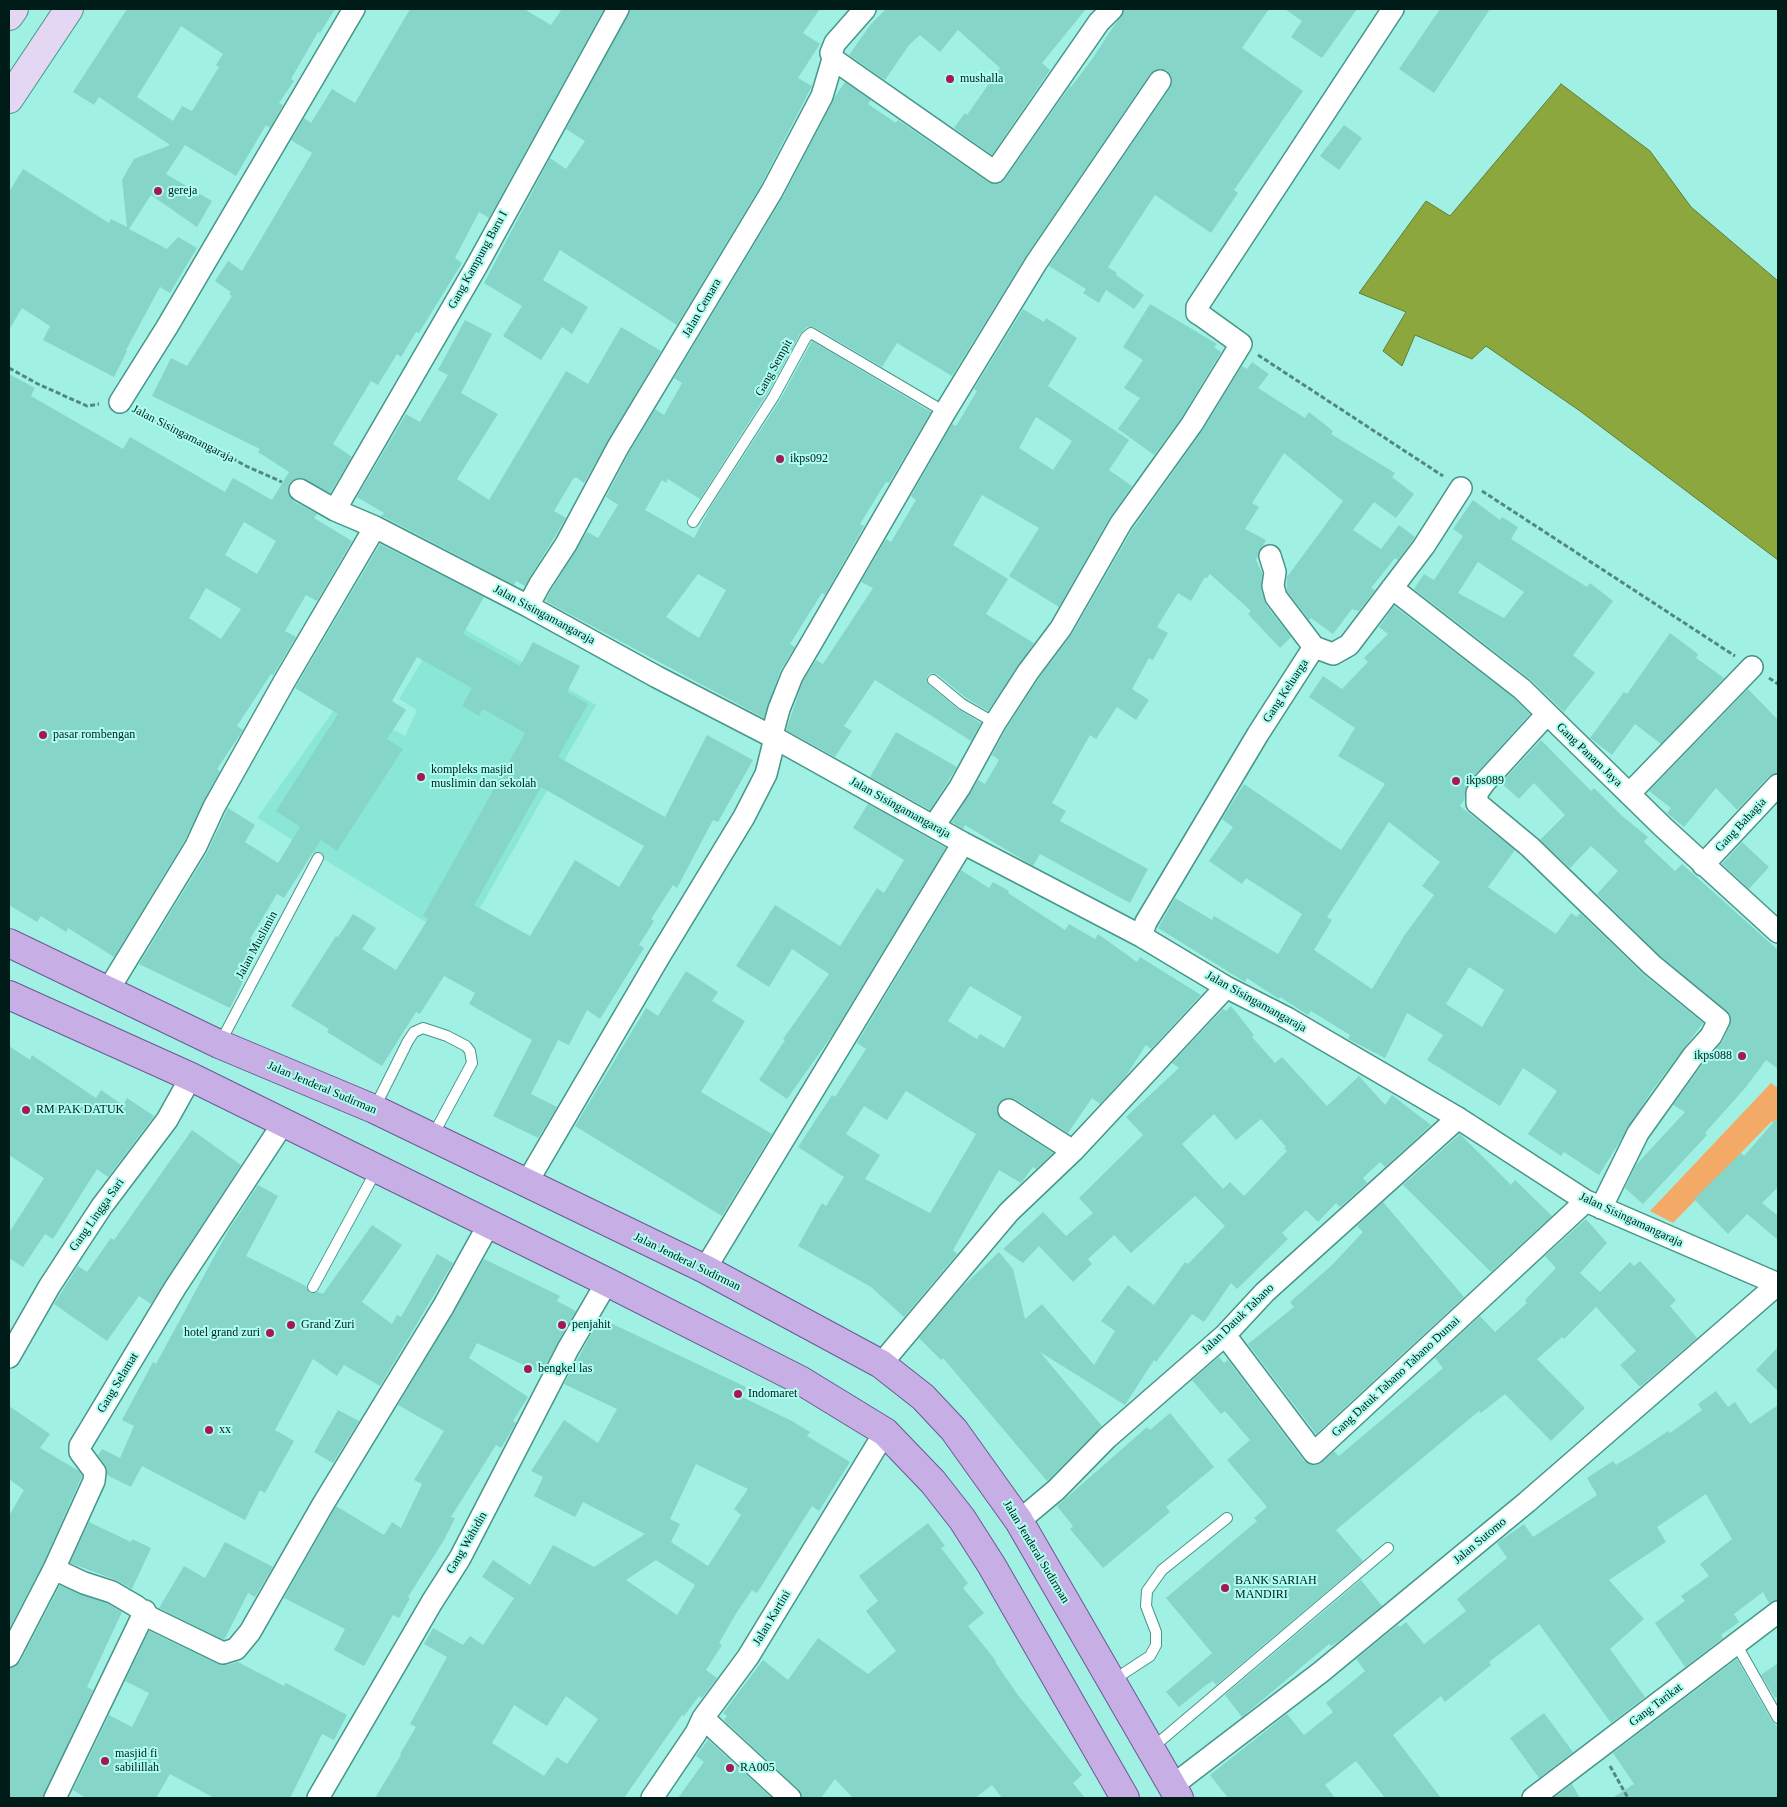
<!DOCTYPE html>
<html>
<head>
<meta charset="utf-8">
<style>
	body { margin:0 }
	#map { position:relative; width:1787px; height:1807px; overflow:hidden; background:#a0f1e3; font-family:Georgia,serif }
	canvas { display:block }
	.frame { position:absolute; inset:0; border:10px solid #001c18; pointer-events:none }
</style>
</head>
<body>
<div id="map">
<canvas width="1787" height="1807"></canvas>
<div class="frame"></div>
</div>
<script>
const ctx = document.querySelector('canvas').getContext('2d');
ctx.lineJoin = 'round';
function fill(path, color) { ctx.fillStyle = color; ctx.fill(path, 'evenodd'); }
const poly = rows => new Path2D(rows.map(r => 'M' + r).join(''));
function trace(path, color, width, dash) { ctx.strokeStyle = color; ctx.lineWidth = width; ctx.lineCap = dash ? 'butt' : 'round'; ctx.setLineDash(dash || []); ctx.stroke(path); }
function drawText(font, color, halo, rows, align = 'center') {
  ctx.font = font + ' Georgia,serif'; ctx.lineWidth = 4; ctx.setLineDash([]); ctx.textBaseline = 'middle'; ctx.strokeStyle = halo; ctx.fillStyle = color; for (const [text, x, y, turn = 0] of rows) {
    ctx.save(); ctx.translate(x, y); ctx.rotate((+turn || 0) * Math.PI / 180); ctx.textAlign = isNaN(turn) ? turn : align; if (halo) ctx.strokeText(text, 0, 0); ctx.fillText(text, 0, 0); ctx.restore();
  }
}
fill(poly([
	[447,619,596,705,460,943,257,818,341,700,405,736,417,710,399,699]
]), '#8ae7d7');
fill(poly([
	[1771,1083,1778,1088,1778,1121,1771,1122,1673,1223,1650,1211]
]), '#f4aa67');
const water = poly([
	[1561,84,1650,151,1691,207,1778,281,1778,560,1580,411,1486,346,1472,359,1415,335,1402,366,1383,351,1406,312,1359,293,1426,201,1450,216,1561,84]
]);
fill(water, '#8ca73d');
trace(water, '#627d32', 1);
fill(poly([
	[127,9,335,9,320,33,318,32,291,79,294,81,279,103,283,105,270,128,266,125,236,176,185,145,166,174,212,201,197,227,151,195,129,229,167,249,178,237,197,248,170,293,160,287,126,350,127,351,114,377,43,340,50,326,22,308,9,330,9,192,23,169,109,223,111,219,127,227,122,180,134,159,170,145,99,97,94,105,73,92],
	[181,26,223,54,216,65,219,67,192,111,182,106,173,121,137,97],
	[410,9,524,9,551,25,562,9,604,9,489,218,479,212,455,258,462,263,419,333,416,332,401,357,397,354,378,385,371,381,333,444,352,457,330,493,300,478,293,480,289,484,288,491,293,501,317,514,314,518,352,541,317,601,306,595,285,631,296,637,273,675,271,674,237,726,243,730,217,769,220,771,185,840,114,957,68,928,66,932,41,916,37,922,9,905,9,374,35,388,31,396,123,449,130,437,225,492,233,478,272,500,289,472,258,452,260,449,152,396,171,358,187,366,232,296,229,294,231,292,215,281,228,261,242,271,312,153,291,140,304,118,311,123,332,89,355,103],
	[244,522,276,541,257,574,225,555],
	[206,588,241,609,221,639,189,618],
	[630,9,820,9,803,33,820,44,798,78,812,86,761,185,677,325,560,250,543,280,588,307,572,334,562,327,541,360,503,336,522,306,484,283,550,158,566,169,585,141,566,129],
	[886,9,1086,9,1042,63,1050,70,992,155,954,128,965,113,967,115,1000,68,958,30,940,52,920,35,909,45,885,80,849,55,871,24],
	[1125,9,1269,9,1242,48,1303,91,1234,190,1238,193,1211,233,1155,195,1108,267,1117,273,1116,275,1144,295,1134,309,1106,290,1099,303,1083,293,1086,289,1049,266,1170,88,1172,81,1171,75,1167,70,1155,70,1150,74,1026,256,952,376,897,343,882,367,814,327,807,327,800,334,768,392,700,499,668,479,666,483,662,480,645,510,694,538,711,506,780,400,812,341,931,412,889,483,886,482,860,524,864,526,825,595,822,593,790,644,795,647,780,671,764,718,547,602,546,600,551,590,587,532,598,538,618,505,606,497,629,453,655,409,664,415,682,383,674,378,783,197,834,98,845,82,871,100,868,104,896,123,898,120,988,182,1000,183,1005,179,1070,86,1071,87,1092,59],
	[698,574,726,590,699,638,666,617],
	[1285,9,1357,9,1322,58,1291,37,1302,21],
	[1440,9,1490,9,1434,93,1399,69],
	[1344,125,1362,138,1339,170,1320,156],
	[1150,304,1217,344,1214,347,1221,352,1182,417,1154,455,1118,429,1140,398,1124,388,1143,360,1123,347],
	[1023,309,1044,322,1046,318,1077,338,1048,386,1129,440,1109,470,1132,486,1110,517,1059,607,1009,576,1039,528,982,495,953,545,1008,579,986,614,1034,643,988,711,966,698,937,674,931,673,927,676,929,685,958,709,981,723,971,741,875,680,844,726,852,731,835,757,786,730,803,681,816,660,823,664,873,588,861,582,886,539,891,542,916,500,911,496,952,424,956,426,977,391,974,389],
	[1036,417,1072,441,1053,470,1019,448],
	[465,320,492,334,461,393,498,414,457,479,489,500,566,371,588,384,621,327,661,351,584,483,576,477,573,479,554,511,566,518,525,586,516,581,514,585,384,517,381,516,384,513,357,497,406,414,420,422,448,375,438,370],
	[1252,362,1269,374,1258,388,1305,418,1309,412,1333,431,1331,434,1395,473,1392,477,1414,494,1396,518,1374,502,1353,530,1381,549,1399,525,1415,537,1398,560,1395,558,1371,588,1375,590,1359,611,1352,609,1333,634,1311,618,1309,620,1287,591,1287,577,1343,501,1284,453,1252,503,1259,507,1245,529,1266,540,1256,560,1262,573,1261,589,1266,605,1291,637,1280,648,1248,614,1251,611,1210,574,1207,578,1205,577,1191,601,1178,593,1157,627,1168,633,1153,660,1149,658,1132,689,1149,700,1136,720,1117,707,1096,739,1090,735,1052,803,1066,811,1060,821,1148,869,1130,903,1040,854,1033,866,965,825,963,829,952,822,978,780,985,784,999,760,992,755,1006,729,1038,679,1072,634,1132,530,1202,431,1242,366,1247,369],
	[1473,500,1500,520,1502,517,1518,527,1511,539,1587,587,1590,583,1613,601,1573,655,1595,673,1564,712,1530,679,1414,589,1424,574,1434,580,1463,536,1453,529],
	[1478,562,1524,592,1504,618,1458,593],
	[380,544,484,597,463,634,520,666,533,642,580,666,567,692,588,704,558,757,665,817,707,735,753,760,718,822,713,820,677,888,673,885,651,919,654,921,639,945,644,948,600,1019,587,1010,569,1045,558,1040,531,1094,557,1107,538,1138,493,1116,532,1040,469,1004,475,993,444,976,420,1014,416,1012,382,1066,327,1032,329,1029,291,1006,336,936,338,937,353,914,376,928,362,949,396,970,428,919,423,916,525,733,483,709,479,716,462,706,472,688,417,657,392,701,406,710,387,739,403,749,337,851,321,840,284,898,277,894,250,939,261,944,230,1008,139,964,207,853,228,808,255,825,245,842,278,863,300,827,276,811,338,714,295,688],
	[541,787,644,846,619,887,575,860,530,936,474,905],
	[1394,606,1514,698,1530,714,1474,776,1467,786,1464,800,1460,806,1515,850,1488,887,1556,934,1571,913,1577,917,1580,913,1643,974,1703,1023,1651,1092,1599,1175,1564,1152,1561,1156,1528,1134,1557,1091,1523,1068,1500,1106,1427,1060,1443,1035,1407,1013,1385,1058,1348,1039,1350,1035,1311,1011,1308,1015,1280,997,1279,999,1247,978,1245,982,1158,928,1175,898,1212,920,1214,916,1278,954,1302,914,1246,878,1242,884,1209,861,1233,827,1222,819,1244,784,1341,850,1385,784,1338,756,1355,728,1309,697,1323,676,1342,689,1368,662,1364,658,1388,634,1379,627],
	[1389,822,1440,862,1422,886,1434,895,1404,936,1372,989,1314,950,1332,920,1327,917],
	[1469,967,1504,990,1482,1027,1446,1004],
	[1670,633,1698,654,1696,658,1724,678,1661,744,1635,724,1612,755,1590,738,1624,692,1627,694],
	[1748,689,1778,720,1778,773,1769,776,1737,810,1716,788,1684,827,1667,813,1671,808,1649,791],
	[896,732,957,767,930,810,870,777],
	[1541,740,1591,791,1594,788,1621,815,1648,837,1644,842,1675,871,1682,864,1778,950,1778,1069,1766,1060,1746,1087,1705,1133,1707,1135,1643,1204,1625,1188,1636,1165,1685,1112,1673,1105,1703,1064,1722,1042,1730,1025,1730,1015,1660,956,1597,894,1618,871,1591,846,1570,868,1540,840,1565,815,1534,783,1519,799,1501,783],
	[868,804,946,848,833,1034,787,1099,759,1080,785,1040,783,1039,829,974,792,949,769,987,736,966,775,905,840,946,877,888,884,893,904,860,853,828],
	[1742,842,1769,867,1749,889,1722,864],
	[961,870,989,888,993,882,1009,891,1008,893,1065,930,1069,924,1095,939,1098,934,1137,962,1140,957,1201,995,1151,1049,1146,1045,1126,1076,1100,1104,1092,1098,1068,1133,1015,1099,1009,1098,999,1103,997,1110,1002,1120,1053,1153,1036,1169,1033,1167,1021,1183,999,1170,953,1250,957,1254,904,1317,871,1287,798,1246,822,1203,826,1206,844,1177,798,1147,832,1095,835,1097,866,1049,857,1043],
	[970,986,1022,1017,1004,1048,980,1034,977,1039,948,1021],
	[906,1091,976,1134,930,1213,865,1179,880,1155,846,1134,864,1106,887,1120],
	[686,971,718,992,712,1001,745,1021,701,1092,772,1134,722,1216,575,1126,646,1008,658,1016],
	[1231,1006,1254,1035,1252,1037,1275,1063,1282,1057,1327,1106,1359,1076,1385,1105,1392,1095,1431,1125,1385,1167,1380,1162,1363,1178,1367,1183,1340,1207,1336,1203,1318,1222,1306,1210,1282,1233,1288,1239,1237,1289,1231,1283,1204,1322,1192,1314,1156,1362,1154,1360,1125,1405,1040,1352,1102,1426,1047,1481,943,1358,941,1360,919,1338,961,1288,999,1252,1013,1269,1025,1319,1042,1304,1094,1365,1115,1331,1101,1321,1128,1285,1154,1305,1185,1262,1188,1264,1225,1226,1195,1196,1131,1253,1114,1235,1088,1259,1092,1264,1073,1282,1039,1246,1023,1263,1003,1249,1043,1212,1066,1236,1093,1213,1079,1198,1143,1135,1126,1117,1179,1068,1172,1063,1223,1009,1226,1011],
	[1214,1114,1236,1140,1261,1119,1286,1147,1284,1148,1287,1151,1244,1196,1230,1182,1223,1189,1182,1144],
	[9,1046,30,1060,32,1055,96,1098,101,1090,123,1105,127,1098,154,1116,108,1177,97,1169,53,1239,45,1234,23,1267,9,1258,9,1233,44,1178,9,1155],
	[1778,1117,1778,1187,1762,1203,1778,1216,1778,1240,1747,1214,1728,1234,1694,1199,1741,1153,1744,1156],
	[192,1130,241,1165,151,1304,139,1296,107,1341,54,1304,78,1266,87,1272,111,1238,114,1240],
	[1460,1134,1511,1185,1515,1180,1552,1216,1491,1272,1403,1185],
	[258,1185,278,1196,246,1256,306,1286,310,1293,318,1292,323,1294,372,1225,402,1245,362,1302,392,1324,397,1315,401,1317,437,1254,453,1263,380,1386,344,1365,337,1376,313,1359,275,1430,294,1441,265,1493,260,1490,245,1520,142,1466,131,1487,107,1475,105,1465,98,1455,102,1449,120,1458,134,1426,122,1420,153,1362,156,1364,228,1231],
	[1383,1202,1464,1297,1316,1434,1248,1344,1294,1307,1290,1302,1331,1266,1363,1232,1357,1226],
	[1586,1219,1607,1243,1580,1273,1600,1292,1630,1262,1634,1266,1640,1261,1676,1300,1670,1306,1697,1338,1640,1387,1620,1365,1636,1351,1596,1307,1564,1339,1562,1337,1537,1359,1585,1408,1551,1441,1505,1394,1481,1413,1479,1411,1336,1530,1363,1561,1216,1685,1213,1681,1206,1685,1179,1707,1166,1692,1212,1653,1166,1598,1257,1521,1254,1518,1267,1507,1227,1460,1250,1440,1225,1411,1221,1414,1192,1380,1219,1357,1224,1363,1228,1360,1304,1461,1316,1465,1334,1451,1339,1456,1443,1368,1435,1358,1480,1316,1495,1332,1527,1303,1525,1300,1556,1268,1545,1256],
	[484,1259,560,1296,557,1301,576,1311,541,1373,477,1343,469,1358,528,1397,513,1421,516,1423,501,1448,496,1445,451,1517,455,1518,444,1540,408,1597,410,1598,399,1618,393,1615,364,1666,334,1650,345,1629,284,1598,336,1506,384,1535,392,1522,401,1528,422,1484,414,1480,444,1431,398,1405],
	[600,1318,746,1387,742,1397,792,1421,810,1432,807,1436,850,1462,819,1511,812,1506,757,1593,752,1590,737,1612,719,1643,722,1645,706,1670,717,1678,702,1698,699,1696,684,1716,682,1715,624,1798,375,1798,401,1755,400,1754,416,1727,410,1724,447,1657,424,1644,433,1628,463,1645,470,1636,483,1645,514,1598,482,1577,493,1560,530,1585,553,1545,594,1567,645,1534,583,1502,575,1517,534,1496,543,1477,531,1471,564,1420,598,1443,617,1409,564,1384],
	[696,1464,748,1489,734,1509,741,1515,708,1566,671,1542,680,1524,670,1519],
	[656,1560,695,1585,677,1615,626,1580],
	[566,1696,598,1719,567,1764,557,1757,544,1776,492,1743,514,1705,547,1726],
	[1778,1347,1778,1391,1756,1370],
	[1716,1391,1728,1407,1735,1402,1750,1424,1778,1405,1778,1600,1769,1603,1763,1592,1734,1614,1739,1622,1721,1635,1723,1638,1685,1667,1655,1623,1685,1601,1681,1596,1709,1576,1700,1564,1732,1539,1706,1494,1657,1527,1666,1542,1609,1580,1644,1619,1610,1649,1645,1697,1611,1723,1539,1624,1489,1662,1491,1665,1445,1702,1441,1696,1393,1735,1441,1798,1385,1798,1356,1761,1325,1785,1335,1798,1228,1798,1210,1775,1287,1714,1304,1735,1333,1712,1326,1703,1365,1671,1356,1659,1398,1625,1400,1627,1406,1622,1424,1644,1466,1611,1457,1599,1507,1558,1497,1543,1524,1524,1533,1537,1597,1495,1587,1478,1613,1461,1616,1465,1634,1454,1668,1431,1670,1433,1702,1410,1698,1404],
	[9,1406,50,1434,40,1448,79,1471,82,1476,43,1564,9,1629,9,1516,24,1490,9,1479],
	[338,1410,359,1421,333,1463,314,1452],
	[1170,1413,1214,1467,1166,1507,1170,1512,1103,1568,1070,1529,1073,1526,1057,1506,1147,1427,1150,1430],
	[89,1522,131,1542,132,1539,151,1548,132,1589,116,1580,70,1563],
	[928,1523,945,1546,941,1548,968,1583,963,1588,984,1613,968,1626,996,1661,995,1662,1018,1695,1082,1775,1073,1783,1085,1798,1002,1798,992,1785,975,1798,853,1798,835,1779,821,1798,802,1798,798,1789,724,1720,727,1716,723,1713,763,1660,788,1680,818,1638,868,1674,896,1651,866,1611,878,1601,859,1576],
	[225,1542,273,1567,255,1597,248,1593,224,1640,159,1608,184,1566,205,1578],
	[1361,1580,1382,1606,1340,1640,1331,1646,1329,1644,1242,1717,1225,1695],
	[60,1585,107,1603,122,1612,87,1687,93,1690,43,1798,9,1798,9,1668,15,1667,20,1662],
	[149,1631,218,1664,227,1665,238,1662,284,1686,286,1683,347,1715,334,1740,322,1734,290,1798,214,1798,170,1774,156,1798,86,1798,73,1790,109,1715,132,1727,149,1693,125,1681],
	[1737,1659,1772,1721,1778,1728,1778,1798,1612,1798,1634,1784,1613,1753],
	[1778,1663,1778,1696,1775,1698,1761,1675],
	[1544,1713,1573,1752,1539,1778,1510,1738],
	[708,1740,772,1798,678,1798,704,1762,696,1756],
	[1572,1784,1580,1798,1554,1798]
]), '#85d6c8');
const lane = poly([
	[693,522,774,396,806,337,811,333,945,412],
	[933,680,962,704,995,723],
	[220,1043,318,858],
	[374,1109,408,1041,414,1032,423,1028,447,1036,466,1046,470,1051,472,1063,432,1137],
	[313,1287,377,1169],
	[1735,1642,1778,1718],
	[1112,1681,1150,1656,1156,1645,1156,1632,1146,1606,1147,1591,1162,1570,1227,1518],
	[1152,1748,1388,1548]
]);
const street = poly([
	[833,59,995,172,1099,22,1112,9],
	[120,402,167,327,354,9],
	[300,490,335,510,375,527,528,606,657,677,775,738,963,843,1141,936,1226,987,1287,1018,1458,1118,1586,1201,1778,1284,1527,1502,1321,1672,1172,1786],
	[335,510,476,267,618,9],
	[1270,556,1275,572,1273,586,1276,597,1314,647],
	[1392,588,1522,689,1663,827,1778,932],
	[528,606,540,584,566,544,618,447,772,191,822,96,833,59,831,53,835,43,865,9],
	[1547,714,1484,783,1477,793,1477,803,1530,847,1652,965,1719,1020,1711,1036,1693,1056,1638,1133,1601,1208],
	[1629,794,1752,667],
	[934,826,960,787,995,723,1028,672,1061,628,1121,523,1192,424,1241,344,1202,316,1197,313,1197,307,1393,9],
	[1703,865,1778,785],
	[1141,936,1146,922,1258,734,1314,647,1333,654,1349,645,1424,546,1461,488],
	[107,992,196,846,214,807,284,682,375,527],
	[1009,1110,1073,1151],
	[526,1184,659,957,744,817,766,774,775,738,773,731,779,709,792,676,812,642,945,412,1036,263,1160,81],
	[705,1269,963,843],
	[1225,1335,1314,1453,1586,1201],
	[9,1357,49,1287,75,1247,102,1206,167,1120,191,1077],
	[881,1364,1009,1212,1073,1151,1226,987],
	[1019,1521,1056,1490,1107,1438,1225,1335,1265,1292,1458,1118],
	[54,1569,84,1583,112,1592,136,1606,151,1618,223,1653,236,1649,250,1632,322,1506,443,1307,489,1224],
	[9,1656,54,1569,94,1481,95,1472,80,1452,80,1446,175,1288,284,1122],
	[703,1718,790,1798],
	[55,1798,145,1611],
	[318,1798,432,1602,460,1558,568,1349,607,1282],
	[652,1798,696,1733,703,1718,748,1657,885,1432],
	[1533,1798,1778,1612]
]);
const secondary = poly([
	[9,16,14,9],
	[9,99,69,9]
]);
const primary = poly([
	[9,943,219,1044,374,1109,705,1269,881,1364,923,1397,954,1430,1019,1521,1179,1798],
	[9,995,191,1077,607,1282,800,1380,885,1432,933,1482,962,1519,992,1566,1125,1798]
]);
trace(lane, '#46968a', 12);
trace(street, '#46968a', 24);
trace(secondary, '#46968a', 30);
trace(primary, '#695994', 30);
trace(poly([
	[1258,355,1443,476],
	[9,368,38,384,87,406,99,404],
	[138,412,168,429,200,440,246,466,282,482],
	[1482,491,1735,656],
	[1769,678,1778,684],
	[1610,1766,1628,1798]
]), '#52897f', 3, [5, 2.5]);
trace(lane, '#fff', 10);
trace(street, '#fff', 21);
trace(secondary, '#e3d7f3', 28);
trace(primary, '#c7afe6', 28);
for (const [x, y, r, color] of [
	[950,79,5,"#a71756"],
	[158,191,5,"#a71756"],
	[780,459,5,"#a71756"],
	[43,735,5,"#a71756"],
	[421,777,5,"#a71756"],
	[1456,781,5,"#a71756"],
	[1742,1056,5,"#a71756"],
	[26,1110,5,"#a71756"],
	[291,1325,5,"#a71756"],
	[562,1325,5,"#a71756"],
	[270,1333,5,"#a71756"],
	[528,1369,5,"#a71756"],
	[738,1394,5,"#a71756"],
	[209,1430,5,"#a71756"],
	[1225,1588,5,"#a71756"],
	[105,1761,5,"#a71756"],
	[730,1768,5,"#a71756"]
]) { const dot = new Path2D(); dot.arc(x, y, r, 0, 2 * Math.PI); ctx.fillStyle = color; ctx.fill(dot); trace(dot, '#adfef0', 2); }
drawText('12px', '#001c18', '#adfef0', [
	["mushalla",960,79],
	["gereja",168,191],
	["ikps092",790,459],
	["pasar rombengan",53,735],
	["kompleks masjid",431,770],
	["muslimin dan sekolah",431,784],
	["ikps089",1466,781],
	["ikps088",1732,1056,"right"],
	["RM PAK DATUK",36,1110],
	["Grand Zuri",301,1325],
	["penjahit",572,1325],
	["hotel grand zuri",260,1333,"right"],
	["bengkel las",538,1369],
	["Indomaret",748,1394],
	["xx",219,1430],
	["BANK SARIAH",1235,1581],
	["MANDIRI",1235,1595],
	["masjid fi",115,1754],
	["sabilillah",115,1768],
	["RA005",740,1768]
], 'left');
drawText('12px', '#001c18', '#adfef0', [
	["Gang Kampung Baru I",478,260,-61],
	["Jalan Cemara",702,308,-60],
	["Gang Sempit",774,368,-61],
	["Jalan Sisingamangaraja",183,434,27],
	["Jalan Sisingamangaraja",544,615,28],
	["Gang Keluarga",1286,691,-57],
	["Gang Panam Jaya",1589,755,44],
	["Jalan Sisingamangaraja",900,808,29],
	["Gang Bahagia",1741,825,-47],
	["Jalan Muslimin",257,945,-62],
	["Jalan Sisingamangaraja",1256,1002,29],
	["Jalan Jenderal Sudirman",322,1088,23],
	["Gang Lingga Sari",97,1215,-55],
	["Jalan Sisingamangaraja",1631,1220,25],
	["Jalan Jenderal Sudirman",687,1262,26],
	["Jalan Datuk Tabano",1238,1319,-44],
	["Gang Datuk Tabano Tabano Dumai",1396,1377,-43],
	["Gang Selamat",118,1383,-59],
	["Jalan Sutomo",1480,1541,-40],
	["Gang Wahidin",467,1543,-60],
	["Jalan Jenderal Sudirman",1036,1552,59],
	["Jalan Kartini",772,1618,-59],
	["Gang Tarikat",1656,1705,-37]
]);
</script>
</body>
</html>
